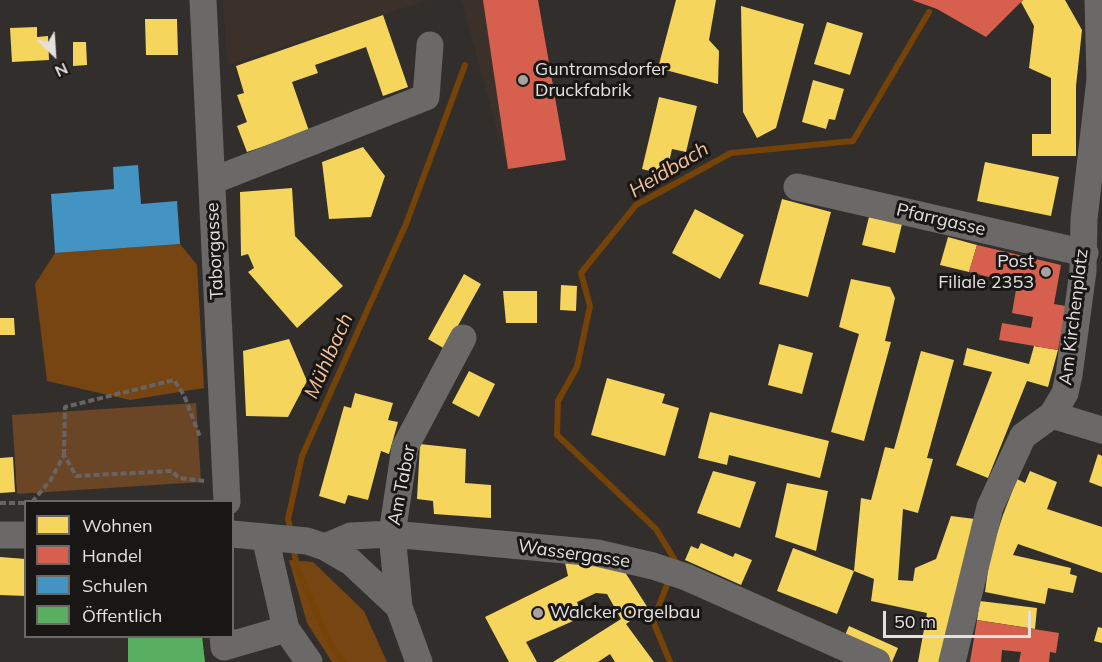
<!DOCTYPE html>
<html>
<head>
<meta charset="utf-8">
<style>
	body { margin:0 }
	#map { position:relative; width:1102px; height:662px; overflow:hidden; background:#312e2c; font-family:Mulish,sans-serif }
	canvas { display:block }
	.legend { position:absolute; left:24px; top:500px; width:210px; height:138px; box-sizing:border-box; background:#191715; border:2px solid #6a6765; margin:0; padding:8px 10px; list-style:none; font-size:18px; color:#e4e0de }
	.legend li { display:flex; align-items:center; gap:12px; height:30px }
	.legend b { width:30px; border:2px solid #6a6765 }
	.north { position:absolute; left:24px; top:24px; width:60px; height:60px; -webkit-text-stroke:4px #191715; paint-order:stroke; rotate:155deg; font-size:16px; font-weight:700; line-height:24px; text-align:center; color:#e4e0de }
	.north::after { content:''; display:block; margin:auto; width:21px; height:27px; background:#e4e0de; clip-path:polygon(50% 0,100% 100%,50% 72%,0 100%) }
	.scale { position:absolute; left:883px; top:611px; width:148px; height:27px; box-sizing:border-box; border:3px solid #e4e0de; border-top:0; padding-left:8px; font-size:18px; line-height:21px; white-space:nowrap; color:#e4e0de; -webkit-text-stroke:4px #191715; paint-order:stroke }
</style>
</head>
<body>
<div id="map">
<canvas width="1102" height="662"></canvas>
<ul class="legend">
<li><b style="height:16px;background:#f6d55c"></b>Wohnen</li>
<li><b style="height:16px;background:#d6604d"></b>Handel</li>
<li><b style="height:16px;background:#4393c3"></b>Schulen</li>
<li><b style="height:16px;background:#5aae61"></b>Öffentlich</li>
</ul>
<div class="north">N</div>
<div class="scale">50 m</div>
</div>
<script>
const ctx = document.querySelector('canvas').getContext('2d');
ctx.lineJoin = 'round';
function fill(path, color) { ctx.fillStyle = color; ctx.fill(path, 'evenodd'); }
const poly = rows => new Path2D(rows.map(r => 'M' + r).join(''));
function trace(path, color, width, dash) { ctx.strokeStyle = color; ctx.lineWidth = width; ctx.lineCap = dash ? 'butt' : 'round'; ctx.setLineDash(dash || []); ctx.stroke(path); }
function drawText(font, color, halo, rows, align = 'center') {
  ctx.font = font + ' Mulish,sans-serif'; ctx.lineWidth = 6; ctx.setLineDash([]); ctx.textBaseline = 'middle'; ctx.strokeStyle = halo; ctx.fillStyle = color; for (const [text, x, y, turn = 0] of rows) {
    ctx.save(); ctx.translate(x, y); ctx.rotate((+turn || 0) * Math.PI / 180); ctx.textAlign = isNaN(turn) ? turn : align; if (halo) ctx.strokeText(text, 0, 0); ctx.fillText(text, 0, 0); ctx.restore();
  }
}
fill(poly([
	[223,0,428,0,227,65],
	[461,0,538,0,566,160,508,169]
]), '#3b312a');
fill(poly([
	[196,403,201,482,17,494,12,415]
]), '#6a4526');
fill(poly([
	[180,244,197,265,204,388,130,400,47,381,35,284,55,253],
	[289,560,313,562,364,611,387,662,332,662,307,623]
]), '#774511');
fill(poly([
	[676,0,716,0,709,40,719,51,718,84,658,68],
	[1023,0,1065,0,1082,30,1076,86,1076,156,1032,156,1032,134,1051,134,1051,78,1029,68,1034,26,1021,2],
	[741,6,804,24,776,128,757,138,743,112],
	[383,15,408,87,383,96,366,47,315,65,318,73,292,82,309,131,247,152,237,126,247,122,237,95,244,93,236,66],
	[145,19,177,19,178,55,146,55],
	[827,22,863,33,850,75,814,64],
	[37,27,37,37,48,36,49,60,12,62,10,28],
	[73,42,86,42,87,65,73,66],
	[813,80,844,89,835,120,829,119,826,129,802,122],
	[659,97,697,106,686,152,672,149,666,175,642,169],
	[363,147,385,176,371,217,329,219,322,162],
	[985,162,1059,177,1051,216,977,201],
	[292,188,295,236,343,286,297,328,248,272,254,268,248,254,241,256,240,192],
	[782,199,831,212,808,297,759,284],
	[695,209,744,235,720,279,672,253],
	[869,217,902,224,895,253,862,245],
	[948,237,977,245,969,272,940,265],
	[464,274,481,284,445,349,428,339],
	[851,279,890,287,895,298,885,341,891,342,864,441,831,432,859,334,839,327],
	[561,285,577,286,576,311,560,310],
	[503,291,537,291,537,323,506,323],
	[0,318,14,318,15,335,0,335],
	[289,339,307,381,288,417,246,416,243,351],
	[779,344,813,353,802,394,768,385],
	[1034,346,1058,350,1048,387,1027,381,988,478,956,465,992,372,963,365,967,348,1029,364],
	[921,351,954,360,927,458,933,459,918,513,903,509,898,580,913,581,915,568,936,559,951,516,975,519,944,662,918,662,927,613,871,601,874,579,854,571,861,498,871,500,885,447,894,449],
	[469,371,495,384,479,417,452,403],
	[607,378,665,394,662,403,679,408,665,456,591,435],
	[355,393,393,403,388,420,398,422,389,454,381,451,368,500,348,495,345,504,319,496,344,406,351,408],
	[710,412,829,441,820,478,729,455,727,465,698,458],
	[420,444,466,449,465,483,491,485,491,518,434,514,433,501,417,499],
	[1098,454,1102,456,1102,487,1089,482],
	[13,457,15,492,0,493,0,458],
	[713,471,756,482,740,528,697,513],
	[1030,471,1057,482,1047,509,1102,527,1102,573,1018,544,1013,555,1071,568,1070,574,1077,576,1073,593,1048,588,1045,604,985,592,990,555,1003,515,1017,479,1025,483],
	[787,483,828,491,816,551,775,537],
	[701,543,733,557,735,553,752,560,741,585,685,560,691,546,698,549],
	[793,548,854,571,837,614,777,591],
	[0,557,26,559,26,596,0,595],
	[564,558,623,569,648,608,626,624,654,662,615,662,610,654,598,662,553,662,621,619,607,594,596,593,577,602,582,617,526,642,537,662,509,662,485,617,568,576],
	[980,601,1037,608,1035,629,977,620],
	[849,626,898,648,892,662,842,642],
	[1098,627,1102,628,1102,643,1094,641]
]), '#f6d55c');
fill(poly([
	[483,0,538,0,566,160,508,169],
	[912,0,1023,0,986,37,937,9],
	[977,245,1061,265,1054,304,1066,306,1058,350,999,340,1002,323,1031,328,1033,317,1012,313,1017,284,969,272],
	[977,620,1059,633,1056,653,1050,652,1049,662,1019,662,1021,652,1002,650,1001,662,970,662]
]), '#d6604d');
fill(poly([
	[138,165,141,204,177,201,180,244,55,253,51,194,114,189,113,167]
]), '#4393c3');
fill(poly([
	[128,636,202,636,205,662,128,662]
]), '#5aae61');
trace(poly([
	[291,533,288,519,302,456,406,224,465,65],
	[293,546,297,568,329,642,343,662],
	[675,565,676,562,656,529,557,435,558,401,577,367,590,306,581,273,636,205,731,153,853,141,929,12],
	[670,577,653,621,670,662]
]), '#754207', 6);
trace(poly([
	[64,455,65,407,174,380,184,395,200,437],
	[32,502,50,481,64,455,76,476,172,471,179,478,204,481],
	[0,503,26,503]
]), '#676564', 4, [6, 3]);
trace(poly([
	[203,0,227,502],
	[212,181,426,97,430,45],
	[797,187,1085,253],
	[1052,415,1102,430],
	[232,534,307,541,325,547,351,562,399,607,419,662],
	[0,535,26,535],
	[265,537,286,629,309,662],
	[325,547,351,536,392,534,597,553,653,566,686,577,877,662],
	[399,607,392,534,405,447,463,338],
	[223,636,224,647,286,629],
	[952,662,990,507,1023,436,1052,415,1065,393,1069,375,1083,271,1084,219,1100,79,1098,0]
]), '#6b6967', 27);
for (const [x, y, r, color] of [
	[523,80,6,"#a5a2a0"],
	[1046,272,6,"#a5a2a0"],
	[538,613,6,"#a5a2a0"]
]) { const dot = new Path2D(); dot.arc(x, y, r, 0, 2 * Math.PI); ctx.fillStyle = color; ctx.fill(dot); trace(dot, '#191715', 2); }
drawText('18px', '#e4e0de', '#191715', [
	["Guntramsdorfer",535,70],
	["Druckfabrik",535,91],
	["Post",1034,262,"right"],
	["Filiale 2353",1034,283,"right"],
	["Walcker Orgelbau",550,613]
], 'left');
drawText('18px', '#e4e0de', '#191715', [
	["Pfarrgasse",941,220,13],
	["Taborgasse",215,251,-93],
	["Am Kirchenplatz",1074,317,-83],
	["Am Tabor",402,485,-79],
	["Wassergasse",574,554,8]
]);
drawText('italic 20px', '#f4c198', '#191715', [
	["Heidbach",669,170,-31],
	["Mühlbach",329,356,-66]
]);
</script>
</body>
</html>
